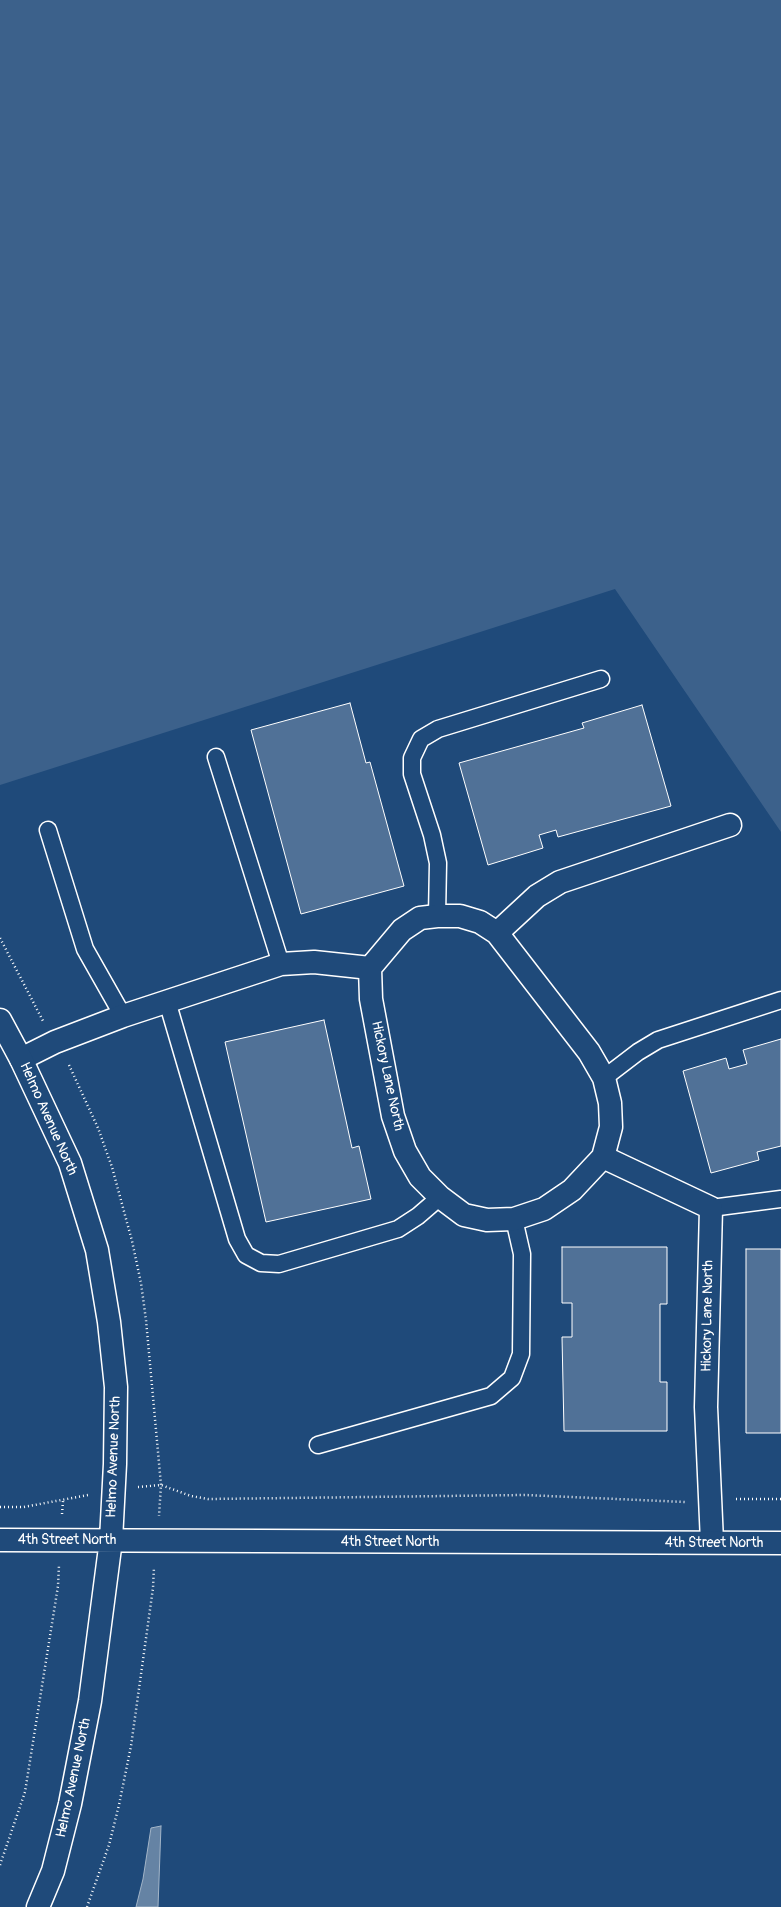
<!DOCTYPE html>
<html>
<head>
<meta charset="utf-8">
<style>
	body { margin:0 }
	canvas { display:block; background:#1f4a7a }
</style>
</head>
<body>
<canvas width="781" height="1907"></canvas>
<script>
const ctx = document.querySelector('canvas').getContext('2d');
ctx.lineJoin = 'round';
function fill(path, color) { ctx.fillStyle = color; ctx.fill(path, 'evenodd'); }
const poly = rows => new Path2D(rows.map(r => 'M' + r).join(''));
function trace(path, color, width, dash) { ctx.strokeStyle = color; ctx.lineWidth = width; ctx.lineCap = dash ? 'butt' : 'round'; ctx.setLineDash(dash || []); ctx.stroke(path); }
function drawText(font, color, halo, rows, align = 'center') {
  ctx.font = font + ' Pangolin,sans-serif'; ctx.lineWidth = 3; ctx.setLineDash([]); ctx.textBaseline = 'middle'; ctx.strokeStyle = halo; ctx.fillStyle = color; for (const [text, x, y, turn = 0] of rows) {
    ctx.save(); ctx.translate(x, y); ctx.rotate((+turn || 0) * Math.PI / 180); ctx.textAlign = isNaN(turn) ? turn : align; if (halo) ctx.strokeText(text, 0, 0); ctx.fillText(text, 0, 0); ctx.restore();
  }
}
fill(poly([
	[0,0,781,0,781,832,615,589,0,785]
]), '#3c618b');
const water = poly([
	[161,1826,158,1907,136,1907,143,1879,151,1828,161,1826]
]);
fill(water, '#6583a4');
trace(water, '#a3b5c8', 1);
const building = poly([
	[350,703,366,763,370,762,404,886,301,914,251,730,350,703],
	[642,705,671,806,558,837,556,830,539,835,543,848,488,865,459,763,584,728,582,723,642,705],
	[324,1020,352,1148,359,1146,371,1199,266,1222,225,1042,324,1020],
	[781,1039,781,1146,757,1152,759,1160,711,1173,683,1071,726,1058,729,1069,747,1064,743,1050,781,1039],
	[562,1247,667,1247,667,1304,660,1304,660,1382,667,1382,667,1431,564,1431,562,1337,572,1337,572,1303,562,1303,562,1247],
	[746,1249,781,1249,781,1433,746,1433,746,1249]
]);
fill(building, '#507197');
trace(building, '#fff', 1);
const service = poly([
	[216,757,281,964],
	[48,830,85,949,123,1016],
	[437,916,438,863,432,835,412,774,412,758,421,739,438,729,601,679],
	[167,1001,237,1239,246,1255,261,1263,279,1264,398,1229,418,1216,440,1197],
	[604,1078,638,1052,658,1040,781,1000],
	[711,1208,781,1199],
	[318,1445,491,1396,512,1378,521,1354,522,1254,514,1219]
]);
const minor = poly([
	[437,916,460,916,480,922,497,933,589,1052,604,1078,610,1103,611,1127,603,1157,572,1190,544,1209,514,1219,487,1220,464,1215,440,1197,420,1177,405,1151,393,1116,371,999,370,968,402,930,420,918,437,916],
	[497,933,537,896,560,882,730,825],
	[21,1059,55,1042,123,1016,281,964,314,962,370,968],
	[603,1157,711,1208,706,1407,712,1542]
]);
const tertiary = poly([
	[0,1020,21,1059,70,1163,97,1250,109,1322,116,1387,115,1464,111,1540,90,1701,70,1804,53,1871,38,1907],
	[0,1540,781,1543]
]);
trace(service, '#fff', 19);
trace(minor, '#fff', 25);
trace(tertiary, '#fff', 25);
trace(poly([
	[0,938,43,1021],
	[69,1065,98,1128,112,1167,132,1241,141,1283,146,1320,161,1485,159,1516],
	[138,1487,161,1485,191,1496,208,1499,525,1495,685,1502],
	[736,1499,781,1499],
	[0,1507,24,1507,88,1495],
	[62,1514,63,1501],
	[0,1865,25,1792,58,1586,59,1565],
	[87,1907,109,1845,119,1805,131,1746,153,1588,154,1567]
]), '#fff', 2.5, [1, 3]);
trace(service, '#1f4a7a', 16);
trace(minor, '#1f4a7a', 22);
trace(tertiary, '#1f4a7a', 22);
drawText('14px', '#fff', '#1f4a7a', [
	["Hickory Lane North",387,1076,78],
	["Helmo Avenue North",48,1119,66],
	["Hickory Lane North",708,1316,-89],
	["Helmo Avenue North",114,1457,-88],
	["4th Street North",67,1540],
	["4th Street North",390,1542],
	["4th Street North",714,1543],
	["Helmo Avenue North",74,1778,-78]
]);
</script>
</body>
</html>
